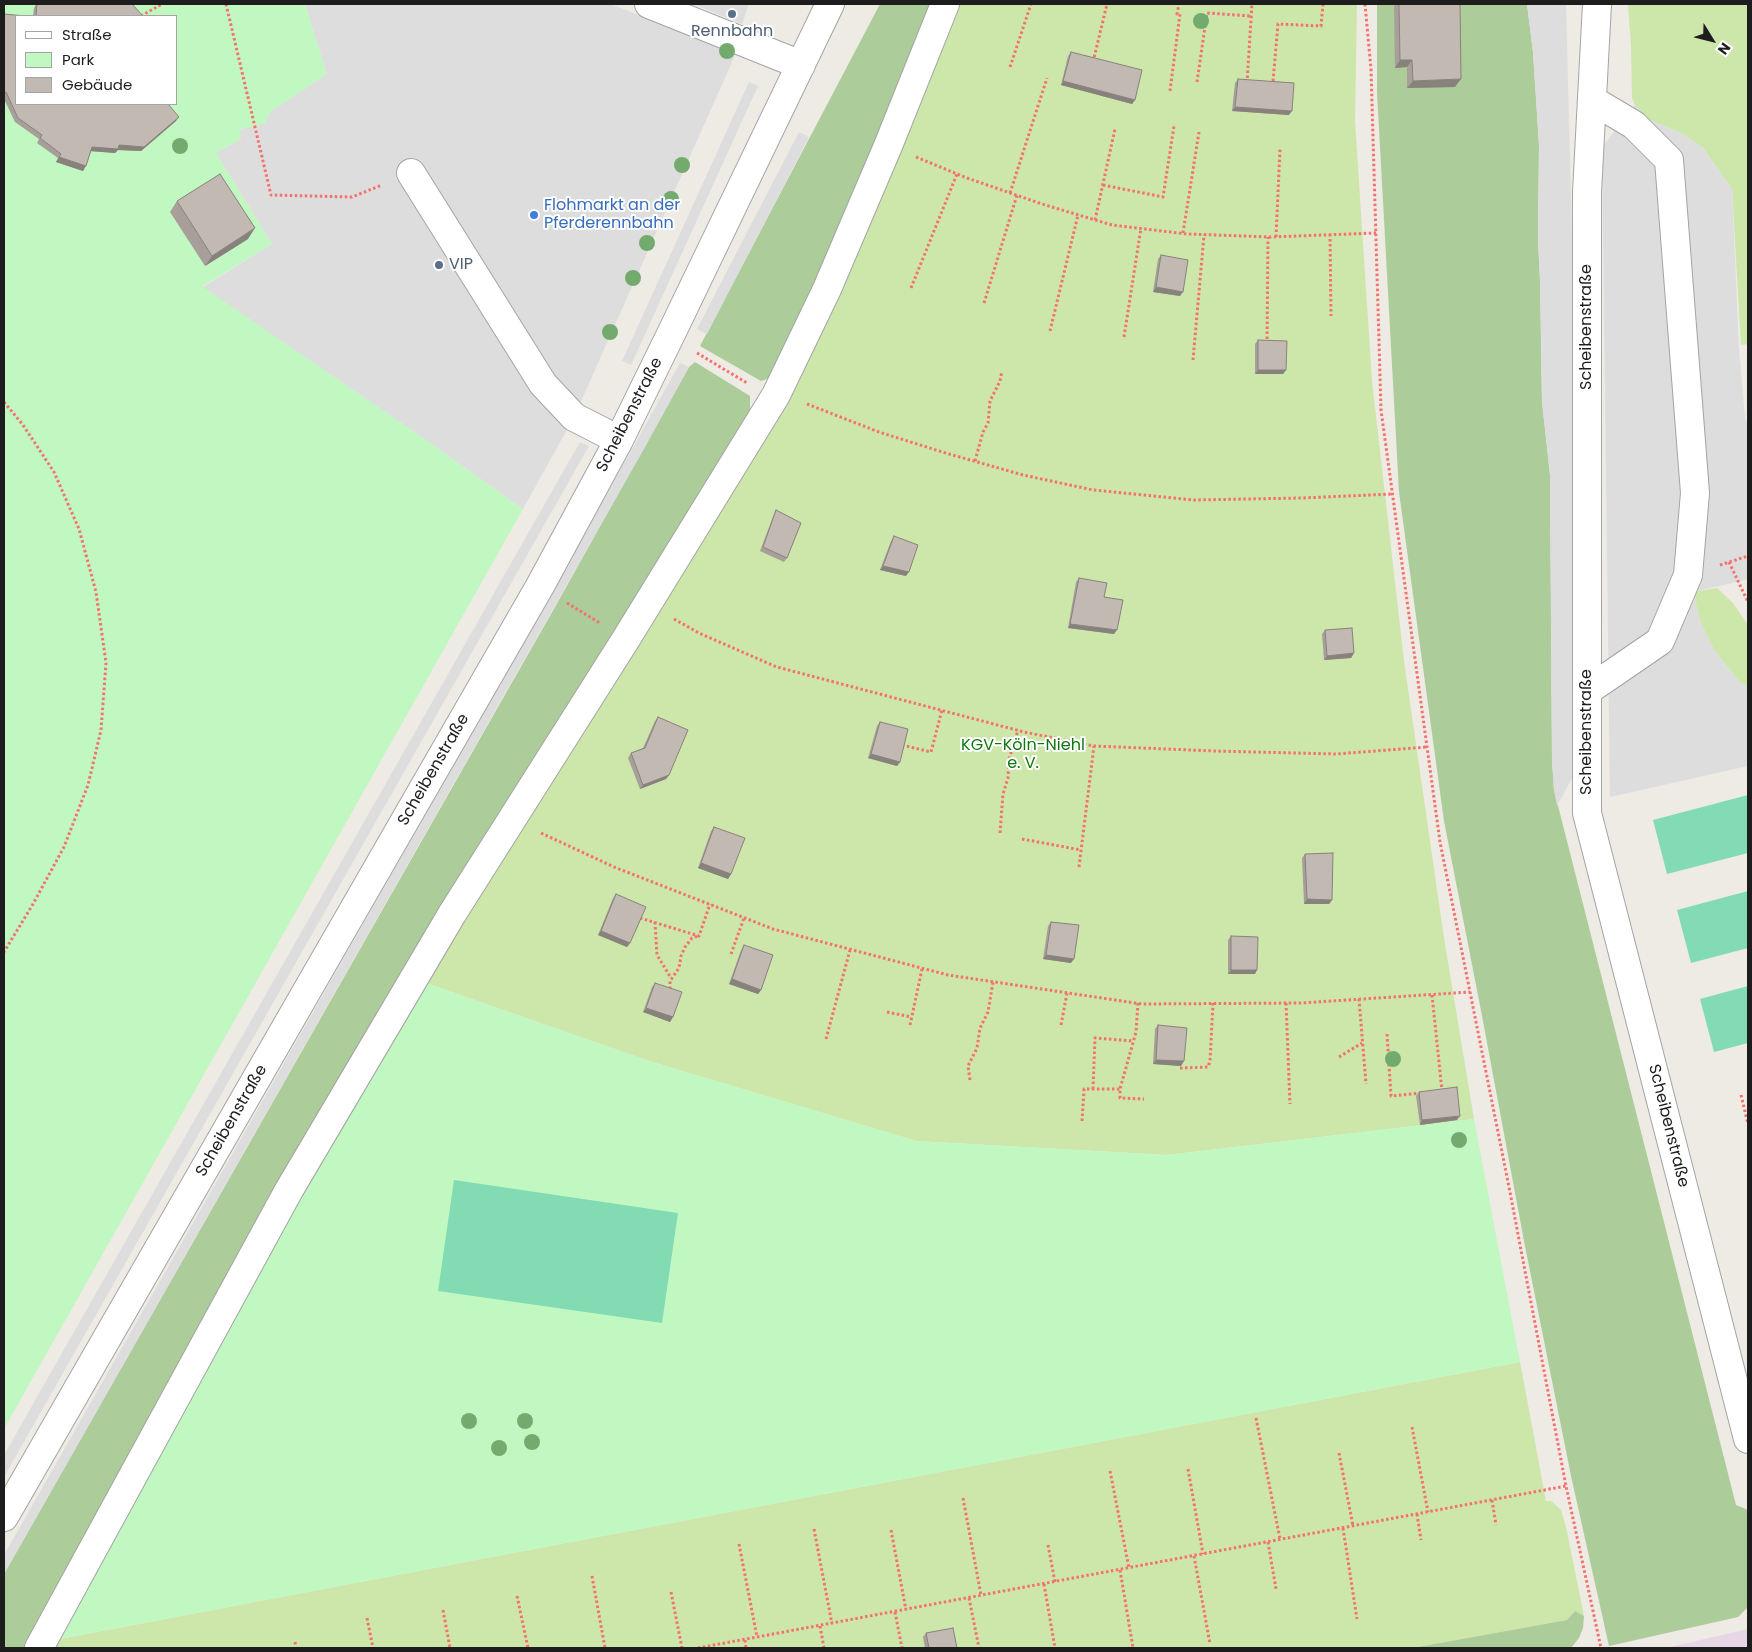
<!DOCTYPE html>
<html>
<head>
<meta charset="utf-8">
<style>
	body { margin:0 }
	#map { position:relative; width:1752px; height:1652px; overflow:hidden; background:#eeeae4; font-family:Poppins,sans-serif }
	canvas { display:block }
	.frame { position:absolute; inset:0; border:5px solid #1d1d1d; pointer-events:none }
	.legend { position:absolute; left:15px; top:15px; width:162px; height:90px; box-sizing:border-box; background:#fff; border:1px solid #a5a5a5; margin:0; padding:6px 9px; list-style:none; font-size:15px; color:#1d1d1d }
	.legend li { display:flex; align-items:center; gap:10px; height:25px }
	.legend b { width:25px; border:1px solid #a5a5a5 }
	.north { position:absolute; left:1687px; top:15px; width:50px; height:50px; -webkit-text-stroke:4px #fff; paint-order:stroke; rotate:126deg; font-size:14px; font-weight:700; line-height:20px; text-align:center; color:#1d1d1d }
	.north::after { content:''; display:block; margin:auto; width:18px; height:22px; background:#1d1d1d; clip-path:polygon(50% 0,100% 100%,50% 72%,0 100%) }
</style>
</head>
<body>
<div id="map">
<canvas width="1752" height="1652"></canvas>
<div class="frame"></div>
<ul class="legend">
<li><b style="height:6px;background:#fff"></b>Straße</li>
<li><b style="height:14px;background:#c1f8c2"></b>Park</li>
<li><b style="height:14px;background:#c3b9b3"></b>Gebäude</li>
</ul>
<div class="north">N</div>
</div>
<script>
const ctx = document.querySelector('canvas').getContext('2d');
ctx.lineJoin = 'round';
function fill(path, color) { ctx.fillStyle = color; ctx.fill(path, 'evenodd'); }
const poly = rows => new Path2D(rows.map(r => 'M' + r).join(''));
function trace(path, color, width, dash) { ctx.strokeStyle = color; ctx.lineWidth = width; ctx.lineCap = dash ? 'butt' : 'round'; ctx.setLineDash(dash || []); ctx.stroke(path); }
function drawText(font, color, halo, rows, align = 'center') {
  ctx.font = font + ' Poppins,sans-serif'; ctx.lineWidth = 4; ctx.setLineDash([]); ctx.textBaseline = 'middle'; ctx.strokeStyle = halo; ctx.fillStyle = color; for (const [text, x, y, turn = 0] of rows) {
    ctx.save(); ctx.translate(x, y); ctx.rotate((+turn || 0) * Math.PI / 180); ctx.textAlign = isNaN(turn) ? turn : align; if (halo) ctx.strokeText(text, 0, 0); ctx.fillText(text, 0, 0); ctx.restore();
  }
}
fill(poly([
	[1748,1629,1748,1648,1666,1648]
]), '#e7d6e5');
fill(poly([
	[954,4,1357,4,1355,121,1372,381,1404,661,1444,938,1474,1119,1167,1155,916,1141,649,1061,423,982,661,599],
	[1628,4,1748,4,1748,344,1741,345,1732,189,1703,148,1681,133,1648,119,1635,105,1632,98,1631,46],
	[1717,588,1733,603,1748,625,1748,686,1740,683,1714,650,1700,621,1693,592],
	[1520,1362,1546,1501,1551,1501,1561,1510,1566,1527,1584,1616,1575,1611,1567,1620,1412,1648,45,1648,49,1641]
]), '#cde7aa');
fill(poly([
	[880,4,937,4,776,376,761,381,700,346],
	[1377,4,1527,4,1533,52,1539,145,1538,240,1540,280,1542,402,1550,475,1552,761,1554,790,1736,1505,1748,1510,1748,1607,1738,1617,1609,1646,1571,1476,1524,1241,1483,1021,1444,821,1399,492,1377,92],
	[695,362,750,396,750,419,31,1648,4,1648,4,1574,555,607,689,367],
	[1575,1611,1584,1616,1583,1628,1579,1638,1571,1648,1412,1648,1567,1620]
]), '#accc99');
fill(poly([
	[4,4,305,4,327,74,270,112,265,123,241,139,216,153,272,244,203,286,419,435,523,509,4,1429],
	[16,16,176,16,176,104,16,104],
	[423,982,649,1061,916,1141,1167,1155,1474,1119,1520,1362,49,1641]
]), '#c1f8c2');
fill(poly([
	[1748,795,1748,853,1667,874,1653,820],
	[1748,891,1748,948,1691,963,1677,910],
	[1748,986,1748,1043,1714,1052,1700,999],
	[454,1180,678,1213,662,1323,438,1291]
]), '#83dbb3');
fill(poly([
	[305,4,610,4,736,53,574,417,523,509,419,435,203,287,272,244,216,153,241,139,239,130,265,123,270,112,327,74],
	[694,4,749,4,742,24],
	[1527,4,1566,4,1581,594,1578,767,1557,806,1554,790,1552,761,1550,475,1542,402,1540,280,1538,240,1539,145,1533,52],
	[749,82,758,86,631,365,622,361],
	[1635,105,1648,119,1681,133,1703,148,1732,189,1739,349,1745,418,1748,429,1748,579,1694,592,1700,621,1714,650,1740,683,1748,686,1748,766,1610,797,1602,147],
	[799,132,809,137,707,334,697,329],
	[680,363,689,367,644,449,4,1574,4,1555,546,603],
	[580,442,589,446,4,1477,4,1455]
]), '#ddd');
const minor = poly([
	[649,4,801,65],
	[1597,4,1587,192,1587,813,1748,1439],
	[411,173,543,384,574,417,619,440],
	[1587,691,1660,641,1688,575,1695,493,1669,160,1634,125,1592,100],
	[4,1517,540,586,619,440,670,336,830,4],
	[39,1648,289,1190,452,914,626,639,776,395,827,289,888,146,945,4]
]);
trace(minor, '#a4a4a4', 30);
trace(poly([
	[226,4,271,195,352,197,382,185],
	[1365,4,1371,69,1381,410,1440,842,1509,1187,1566,1486,1601,1648],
	[141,16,162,4],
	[1093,62,1107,4],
	[1010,67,1031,4],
	[1273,81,1278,24,1321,26,1323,4],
	[1197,82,1207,13,1251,16],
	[1247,83,1252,4],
	[1170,91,1180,14,1177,14,1179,4],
	[916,157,967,178,1042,204,1112,225,1187,234,1271,237,1376,233],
	[1103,185,1163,197,1174,126],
	[1010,193,1047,78],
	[1095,220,1115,129],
	[1183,233,1199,132],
	[1330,234,1331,316],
	[1276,237,1280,149],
	[911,288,957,174],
	[984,303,1017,195],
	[1050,331,1078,215],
	[1124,337,1141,228],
	[1267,344,1268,237],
	[697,353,747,383],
	[1193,360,1204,235],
	[4,402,23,425,54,472,79,529,96,592,106,663,101,730,88,785,64,847,33,904,4,952],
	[807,404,879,432,949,454,1023,475,1093,490,1193,500,1302,498,1393,494],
	[975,461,983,432,988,423,990,401,1000,381,1002,371],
	[1729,562,1748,602],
	[1720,565,1748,556],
	[567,603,600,623],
	[674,619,699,633,777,667,1024,732,1094,746,1214,751,1336,754,1427,747],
	[902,745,931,752,942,710],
	[541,833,614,867,773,929,948,975,1142,1004,1301,1003,1470,992],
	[1000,833,1003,794,1008,778,1009,759,1018,730],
	[1022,839,1081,850],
	[1079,867,1094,746],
	[640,918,699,936,710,904],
	[655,922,657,955,671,978],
	[731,954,744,918],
	[670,989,670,981,679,968,681,956,685,947,692,938,698,936],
	[1432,995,1442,1091],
	[1359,999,1366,1084],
	[1138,1003,1136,1032,1120,1089,1120,1098,1144,1099],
	[1286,1003,1290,1104],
	[887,1012,911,1017],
	[910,1025,922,969],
	[1061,1025,1067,993],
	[1387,1034,1391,1096,1421,1093],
	[826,1039,850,950],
	[1339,1057,1362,1043],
	[1180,1068,1208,1067,1210,1061,1213,1003],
	[970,1080,968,1066,977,1048,980,1028,988,1012,993,982],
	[1093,1089,1095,1038,1133,1041],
	[1741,1095,1748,1124],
	[1082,1121,1084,1089,1120,1089],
	[1256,1418,1280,1539],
	[1412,1427,1428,1512],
	[1339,1453,1353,1526],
	[1188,1469,1203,1554],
	[1110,1471,1129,1568],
	[963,1498,981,1595],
	[1492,1500,1496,1525],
	[1417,1514,1421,1540],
	[1343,1528,1357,1619],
	[814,1529,832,1624],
	[891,1530,906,1610],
	[1268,1542,1276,1589],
	[739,1544,757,1637],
	[1048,1545,1055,1582],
	[1194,1556,1210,1644],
	[1120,1570,1133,1648],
	[592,1576,605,1648],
	[1044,1584,1055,1648],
	[671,1592,682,1648],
	[517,1596,528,1648],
	[969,1598,979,1648],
	[443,1610,450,1648],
	[895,1612,902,1648],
	[367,1618,373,1648],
	[820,1626,824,1648],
	[745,1640,746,1648],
	[295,1642,296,1648],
	[698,1648,1566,1486]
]), '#f5716d', 3, [2.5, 2.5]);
trace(minor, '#fff', 28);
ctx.fillStyle = '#73ab6f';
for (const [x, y] of [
	[1201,21],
	[727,51],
	[180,146],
	[682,165],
	[671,199],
	[647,243],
	[633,278],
	[610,332],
	[1393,1059],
	[1459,1140],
	[469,1421],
	[525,1421],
	[532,1442],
	[499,1448]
]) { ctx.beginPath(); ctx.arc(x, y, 8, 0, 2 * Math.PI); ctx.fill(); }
fill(poly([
	[36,4,143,16,33,16,34,8],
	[1396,4,1460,4,1455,87,1407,88,1407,67,1395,68,1394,6],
	[4,14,176,121,141,151,118,150,115,153,91,151,83,171,56,162,58,158,37,143,39,139,15,122,4,99],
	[1071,52,1135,100,1132,104,1061,85,1068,56],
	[1238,79,1289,115,1232,111,1235,83],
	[177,201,248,239,205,266,170,212],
	[1161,255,1180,296,1153,292,1158,259],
	[1258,340,1286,370,1283,374,1255,374,1255,344],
	[776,510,787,558,784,562,760,551,774,514],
	[894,536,906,576,880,570,891,541],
	[1079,578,1104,597,1114,634,1068,628,1076,582],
	[1325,630,1354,653,1351,658,1324,660,1322,634],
	[658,717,669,775,666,779,640,789,628,758,631,753,643,748,655,721],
	[880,722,900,762,897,766,868,758,877,726],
	[714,827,731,874,728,879,698,868,711,831],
	[1305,854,1332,900,1329,904,1304,904,1302,858],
	[616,894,630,943,627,947,598,935,613,898],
	[1051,922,1071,963,1043,959,1048,926],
	[1231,936,1255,974,1228,974,1228,940],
	[744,945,761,990,758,994,729,984,741,950],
	[655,983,673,1017,670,1022,643,1012,652,987],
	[1158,1025,1181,1066,1153,1064,1155,1029],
	[1419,1092,1457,1120,1420,1125,1416,1096],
	[926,1633,957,1648,925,1648,923,1637]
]), '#a89f9a');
fill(poly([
	[1400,60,1412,60,1407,67,1395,68],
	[1461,79,1455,87,1407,88,1413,81],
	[1063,81,1135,100,1132,104,1061,85],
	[1235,107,1292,111,1289,115,1232,111],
	[179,117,176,121,141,151,118,150,115,153,89,151,92,147,119,145],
	[59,157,86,166,83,171,56,162],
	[255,228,248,239,205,266,212,256],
	[1156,287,1183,292,1180,296,1153,292],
	[1258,370,1286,370,1283,374,1255,374],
	[883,566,909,572,906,576,880,570],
	[1070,624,1117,630,1114,634,1068,628],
	[1354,653,1351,658,1324,660,1327,656],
	[871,754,900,762,897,766,868,758],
	[669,775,666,779,640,789,643,785],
	[701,863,731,874,728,879,698,868],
	[1307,899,1332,900,1329,904,1304,904],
	[601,931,630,943,627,947,598,935],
	[1046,955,1074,959,1071,963,1043,959],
	[1231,970,1257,970,1255,974,1228,974],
	[732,979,761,990,758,994,729,984],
	[646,1008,673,1017,670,1022,643,1012],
	[1156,1060,1184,1061,1181,1066,1153,1064],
	[1460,1116,1457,1120,1420,1125,1422,1120]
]), '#88827d');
const building = poly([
	[37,4,132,4,143,16,36,16,37,4],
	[1399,4,1460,4,1461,79,1413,81,1412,60,1400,60,1399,4],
	[4,14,25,16,16,16,16,104,168,104,179,117,144,147,119,145,118,149,92,147,86,166,59,157,61,154,40,138,42,135,18,118,6,92,4,93,4,14],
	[1071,52,1142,70,1135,100,1063,81,1071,52],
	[1238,79,1294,83,1292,111,1235,107,1238,79],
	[220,174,255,228,212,256,177,201,220,174],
	[1161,255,1188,260,1183,292,1156,287,1161,255],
	[1258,340,1287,341,1286,370,1258,370,1258,340],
	[776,510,801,523,787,558,763,547,776,510],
	[894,536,918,545,909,572,883,566,894,536],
	[1079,578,1107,583,1104,597,1123,600,1117,630,1070,624,1079,578],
	[1352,628,1354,653,1327,656,1325,630,1352,628],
	[658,717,688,730,669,775,643,785,631,753,645,748,658,717],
	[880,722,908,729,900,762,871,754,880,722],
	[714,827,745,838,731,874,701,863,714,827],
	[1333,853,1332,900,1307,899,1305,854,1333,853],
	[616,894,646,907,630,943,601,931,616,894],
	[1051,922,1079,925,1074,959,1046,955,1051,922],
	[1231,936,1258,937,1257,970,1231,970,1231,936],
	[744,945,773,955,761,990,732,979,744,945],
	[655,983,682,992,673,1017,646,1008,655,983],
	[1158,1025,1187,1028,1184,1061,1156,1060,1158,1025],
	[1457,1087,1460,1116,1422,1120,1419,1092,1457,1087],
	[953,1628,957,1648,929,1648,926,1633,953,1628]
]);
fill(building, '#c3b9b3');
trace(building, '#88827d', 1);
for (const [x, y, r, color] of [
	[732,14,5,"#5c6f8a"],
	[534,215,5,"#3f7fe0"],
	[439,265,5,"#5c6f8a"]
]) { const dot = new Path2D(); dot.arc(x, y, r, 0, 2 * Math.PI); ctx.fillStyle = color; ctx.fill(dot); trace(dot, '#fff', 2); }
drawText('16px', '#4e5e75', '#fff', [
	["Rennbahn",732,32],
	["VIP",449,265,"left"]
]);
drawText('16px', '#366cbe', '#fff', [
	["Flohmarkt an der",544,206],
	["Pferderennbahn",544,224]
], 'left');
drawText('16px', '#1d1d1d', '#fff', [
	["Scheibenstraße",1587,327,-90],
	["Scheibenstraße",630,415,-63],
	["Scheibenstraße",1587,732,-90],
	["Scheibenstraße",434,770,-60],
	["Scheibenstraße",232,1121,-60],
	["Scheibenstraße",1668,1126,76]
]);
drawText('16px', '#0e780f', '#fff', [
	["KGV-Köln-Niehl",1023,746],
	["e. V.",1023,764]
]);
</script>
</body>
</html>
